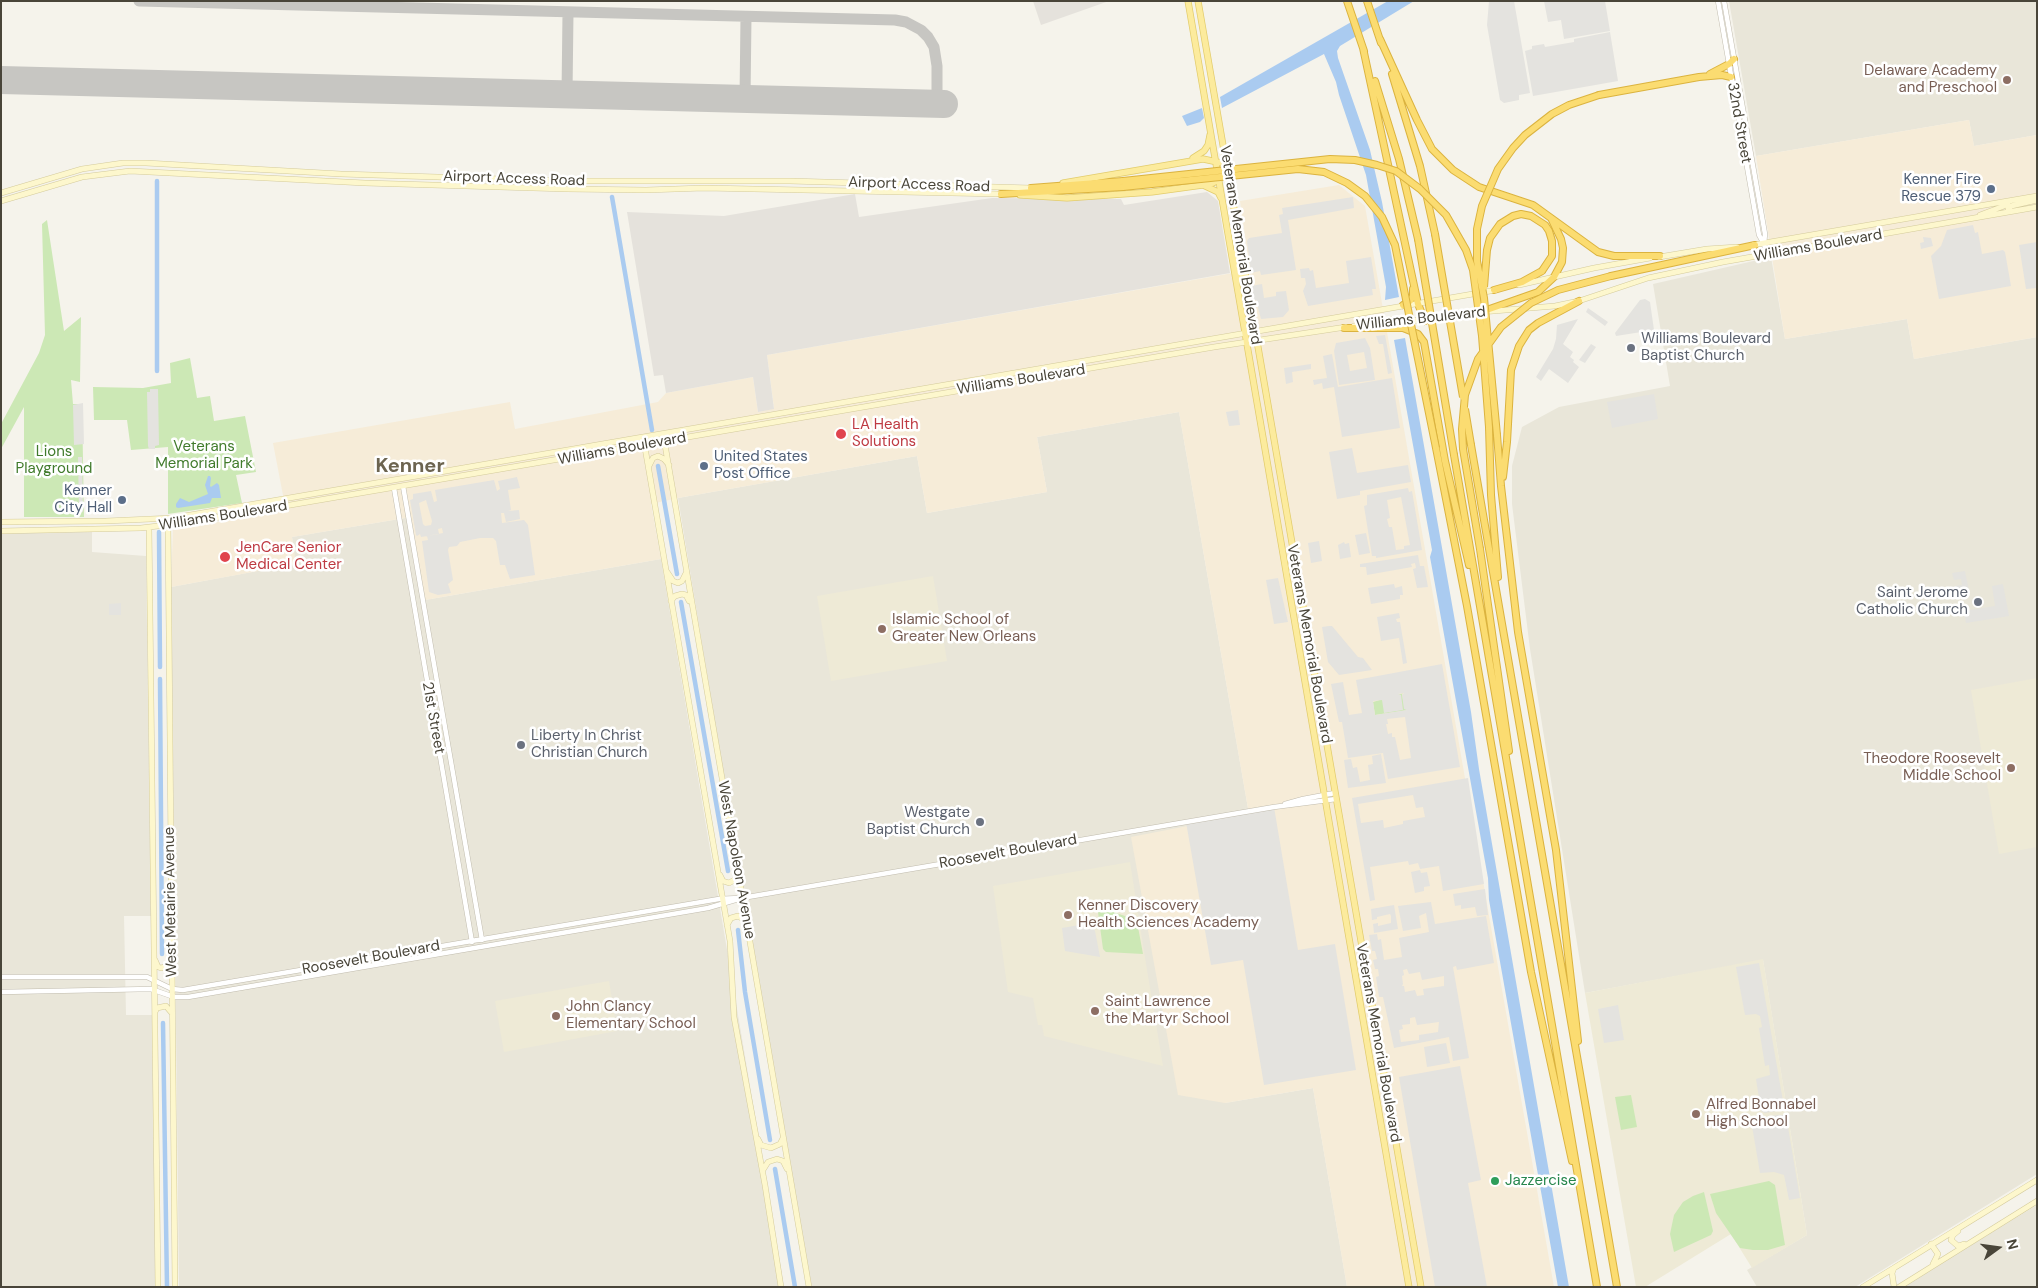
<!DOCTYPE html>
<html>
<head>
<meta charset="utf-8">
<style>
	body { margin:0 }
	#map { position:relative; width:2038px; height:1288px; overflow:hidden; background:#f5f3eb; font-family:"DM Sans",sans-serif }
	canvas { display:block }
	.frame { position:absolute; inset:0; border:2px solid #494539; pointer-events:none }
	.north { position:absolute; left:1973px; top:1223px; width:50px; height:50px; -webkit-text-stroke:4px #fff; paint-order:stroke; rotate:76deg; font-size:14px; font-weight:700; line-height:20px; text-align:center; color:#494539 }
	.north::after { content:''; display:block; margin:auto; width:18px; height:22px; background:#494539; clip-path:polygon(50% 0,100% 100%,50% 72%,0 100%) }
</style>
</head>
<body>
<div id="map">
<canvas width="2038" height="1288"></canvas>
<div class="frame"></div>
<div class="north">N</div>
</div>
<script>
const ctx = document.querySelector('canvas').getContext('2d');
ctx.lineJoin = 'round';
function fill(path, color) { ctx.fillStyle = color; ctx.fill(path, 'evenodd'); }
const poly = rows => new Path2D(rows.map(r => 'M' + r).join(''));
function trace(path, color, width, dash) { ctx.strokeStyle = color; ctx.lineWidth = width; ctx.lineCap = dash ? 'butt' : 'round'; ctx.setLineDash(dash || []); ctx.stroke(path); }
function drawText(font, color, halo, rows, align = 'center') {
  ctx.font = font + ' "DM Sans",sans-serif'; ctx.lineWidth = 5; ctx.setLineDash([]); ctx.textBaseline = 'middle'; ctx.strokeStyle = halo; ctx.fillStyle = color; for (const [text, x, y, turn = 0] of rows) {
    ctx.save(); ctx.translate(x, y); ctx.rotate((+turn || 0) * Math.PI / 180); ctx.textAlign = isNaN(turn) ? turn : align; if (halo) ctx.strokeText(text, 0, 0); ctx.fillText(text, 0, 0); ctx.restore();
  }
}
fill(poly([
	[1729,1,2037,1,2037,135,1974,146,1969,120,1756,156],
	[1771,257,1785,339,1907,319,1914,359,2037,337,2037,1174,1855,1287,1757,1287,1747,1270,1807,1235,1763,960,1585,993,1530,649,1512,504,1512,466,1522,427,1559,407,1670,386,1653,284],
	[1179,412,1249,814,1225,1103,1313,1088,1347,1287,808,1287,678,498,917,456,927,513,1047,492,1037,437],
	[411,517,425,600,661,559,784,1287,179,1287,171,587,295,564,292,537],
	[92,532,92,552,146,556,151,916,124,916,126,1015,152,1015,156,1287,1,1287,1,533],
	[2037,1205,2037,1287,1902,1287]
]), '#e9e6d9');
fill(poly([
	[1969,120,1974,146,2037,135,2037,337,1914,359,1907,319,1785,339,1756,156],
	[1339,185,1365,206,1554,1287,1347,1287,1313,1088,1225,1103,1178,1095,1131,837,1249,814,1179,412,1037,437,1047,492,927,513,917,456,678,498,651,504,661,559,425,600,411,517,292,537,296,564,171,587,173,529,286,511,273,443,510,402,515,429,658,402,666,393,753,377,758,412,774,408,767,355,1250,270,1240,201]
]), '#f6ecd8');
fill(poly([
	[1033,1,1109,1,1041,25],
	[1207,192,1218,201,1230,273,767,355,774,409,758,412,753,377,666,393,663,375,654,376,627,212,724,216,855,194,859,217,992,198,1121,199,1124,205]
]), '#e5e2dc');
fill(poly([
	[933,576,947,661,831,681,817,596],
	[2037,678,2037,847,1999,854,1971,690],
	[1130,862,1147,970,1163,1066,1044,1036,1042,1025,1038,1025,1033,998,1008,992,993,886],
	[1763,959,1807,1235,1752,1268,1731,1234,1645,1287,1636,1287,1585,993],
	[609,981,617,1031,504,1052,495,1001]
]), '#eeead6');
fill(poly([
	[47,220,64,331,81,317,80,382,71,380,73,404,82,404,84,517,24,517,24,407,1,449,1,424,39,353,45,335,42,224],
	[190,358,197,398,210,396,214,421,245,416,256,472,236,475,242,503,168,514,168,447,131,450,127,420,94,420,93,387,143,388,171,383,170,363],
	[1404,693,1402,694,1405,709,1408,710,1375,715,1373,702],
	[1110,911,1125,916,1138,927,1143,954,1106,952,1103,949,1098,912],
	[1631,1095,1637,1127,1621,1130,1615,1097],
	[1769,1181,1775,1185,1785,1245,1768,1250,1753,1250,1740,1248,1716,1213,1710,1194],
	[1704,1192,1713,1231,1711,1235,1674,1252,1670,1234,1674,1215,1683,1202,1693,1196]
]), '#cce8b5');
fill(poly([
	[1489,1,1514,1,1530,93,1519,95,1519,100,1504,103,1500,100,1487,25],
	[1544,1,1605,1,1610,31,1564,39,1561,20,1548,22],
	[1610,32,1618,81,1533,96,1525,51,1532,49,1532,46,1544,44,1545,47,1574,42,1574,39],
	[1353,197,1354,208,1288,220,1296,270,1261,275,1260,271,1251,273,1247,241,1249,238,1282,233,1279,215,1283,214,1282,208],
	[1973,225,1975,233,1978,232,1982,254,2003,250,2005,252,2011,286,1939,299,1931,256,1941,246,1947,230],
	[1923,237,1931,238,1933,246,1921,249,1920,243,1924,242],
	[2037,242,2037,288,2026,289,2019,245],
	[1371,257,1376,289,1372,289,1373,295,1308,306,1303,291,1306,284,1305,278,1301,278,1300,269,1309,268,1310,271,1313,270,1316,288,1349,283,1346,261],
	[1262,284,1264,298,1276,296,1276,292,1286,291,1289,310,1283,317,1261,319,1256,300,1253,300,1251,286],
	[1645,299,1650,302,1654,330,1616,336,1615,333,1640,300],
	[1588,308,1608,322,1605,326,1586,312],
	[1578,319,1563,344,1573,352,1570,357,1574,360,1573,362,1579,367,1568,383,1549,369,1541,381,1536,377,1553,349,1556,339,1557,325],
	[1385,335,1392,373,1388,374,1383,344,1379,344,1376,336],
	[1365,338,1370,348,1375,380,1339,385,1334,351,1336,343],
	[1364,352,1367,368,1350,371,1347,355],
	[1591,344,1596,347,1585,363,1579,360],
	[1332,354,1338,387,1392,378,1400,428,1342,437,1334,387,1323,389,1322,383,1314,385,1313,380,1327,378,1323,356],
	[1311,364,1311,369,1292,372,1293,382,1286,384,1284,368],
	[150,389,158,389,159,445,155,446,155,449,149,449,148,446,147,392,150,392],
	[1654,394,1658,419,1612,428,1607,402],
	[83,403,84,444,74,445,73,405],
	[1238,410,1240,425,1229,426,1226,412],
	[1352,448,1357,473,1408,465,1411,482,1360,491,1360,495,1337,499,1329,452],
	[78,457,82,457,83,512,79,511],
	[517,477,520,488,508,490,511,510,508,511,519,510,520,519,506,522,504,513,501,513,502,523,524,520,528,525,535,575,510,579,505,565,500,565,496,541,493,538,480,538,460,542,457,546,449,547,448,550,453,580,448,584,451,593,438,595,429,592,422,541,428,540,427,536,443,533,442,528,438,529,439,534,421,537,420,534,417,536,416,535,410,500,413,499,413,494,431,491,434,502,437,501,435,490,494,480,497,491,500,489,498,481],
	[426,500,432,521,431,525,425,526,423,524,419,503],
	[1408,488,1409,492,1412,491,1422,550,1376,558,1376,556,1372,556,1364,506,1367,505,1367,495],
	[1401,497,1410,545,1404,546,1404,549,1396,550,1392,527,1389,527,1387,519,1390,518,1387,500],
	[1366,533,1370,553,1359,555,1355,535],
	[1319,541,1322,561,1311,563,1308,543],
	[1344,542,1345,544,1349,543,1351,557,1340,559,1338,545],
	[1418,555,1420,566,1424,566,1428,587,1417,588,1413,569,1416,568,1415,563,1411,564,1412,567,1367,575,1366,567,1360,567,1360,564],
	[1965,571,1969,591,1956,593,1955,586,1962,585,1961,579,1954,580,1952,573],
	[1278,578,1288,622,1274,624,1266,580],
	[1394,584,1395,588,1402,586,1403,595,1400,595,1400,599,1371,604,1368,588],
	[2003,584,2009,616,1966,623,1964,611,1995,606,1992,586],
	[121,603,121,615,109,615,109,604],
	[1399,613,1400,618,1396,619,1397,622,1400,622,1407,663,1403,664,1399,638,1381,641,1377,617],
	[1329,626,1332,626,1358,657,1363,658,1372,670,1339,675,1328,662,1322,627],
	[1442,664,1460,767,1388,779,1383,753,1348,758,1342,722,1339,722,1331,684,1343,682,1349,715,1362,713,1356,680],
	[1404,693,1402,695,1404,709,1407,710,1375,715,1373,701,1382,700,1384,713,1403,710,1401,695,1398,694],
	[1405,717,1411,758,1400,760,1395,737,1392,737,1392,733,1388,734,1386,724,1388,724,1387,719],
	[1381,754,1386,783,1348,788,1344,760,1351,759,1353,768,1357,767,1360,782,1370,780,1368,765,1373,764,1372,756],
	[1468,778,1484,884,1443,891,1439,866,1420,869,1418,863,1409,865,1408,861,1370,867,1375,900,1370,901,1352,798],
	[1413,795,1416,808,1423,807,1425,817,1403,821,1403,824,1384,828,1383,820,1361,823,1358,804],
	[1274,807,1298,950,1335,944,1356,1070,1264,1085,1243,960,1211,965,1186,822],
	[1420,870,1421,873,1427,872,1430,886,1424,887,1424,891,1415,893,1411,872],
	[1485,889,1488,915,1477,916,1475,907,1461,909,1461,905,1455,906,1453,894],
	[1431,902,1435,924,1486,916,1494,963,1457,970,1456,966,1453,967,1469,1058,1453,1061,1449,1037,1394,1048,1383,997,1379,997,1376,977,1379,976,1378,969,1375,969,1373,960,1377,959,1375,951,1372,951,1369,935,1377,934,1378,940,1381,939,1384,960,1402,957,1399,938,1429,932,1426,913,1419,916,1421,928,1403,931,1398,906],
	[1407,969,1409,974,1420,972,1422,980,1444,976,1444,986,1423,989,1424,995,1417,996,1415,990,1405,992,1404,986,1402,986,1403,984,1402,976,1404,975,1403,970],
	[1415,1017,1417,1025,1439,1022,1438,1032,1419,1035,1419,1040,1401,1042,1399,1030,1403,1029,1402,1025,1410,1024,1410,1018],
	[1394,905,1398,929,1374,933,1373,924,1378,923,1378,926,1391,923,1391,916,1390,914,1377,917,1377,919,1372,920,1371,909],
	[1085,924,1092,926,1095,931,1100,957,1065,951,1062,928],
	[1759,963,1784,1107,1781,1108,1782,1110,1765,1113,1761,1111,1756,1079,1770,1075,1769,1065,1765,1066,1759,1028,1762,1027,1760,1016,1756,1014,1745,1015,1736,967],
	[1618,1005,1624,1040,1604,1043,1598,1009],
	[1446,1043,1450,1063,1427,1067,1424,1047],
	[1460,1066,1481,1180,1468,1183,1487,1287,1435,1287,1399,1077],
	[1777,1115,1786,1115,1800,1198,1789,1200,1784,1175,1774,1172,1760,1173,1751,1120]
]), '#e4e3df');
fill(poly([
	[1388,1,1414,1,1340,46,1337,51,1338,58,1370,150,1382,202,1399,297,1385,300,1386,287,1366,175,1339,95,1336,82,1324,54,1222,108,1220,97],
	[1202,108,1204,118,1200,122,1187,126,1182,116],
	[1405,338,1471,712,1479,769,1569,1287,1558,1287,1489,900,1488,878,1430,557,1432,550,1394,340],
	[208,476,210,476,211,478,210,486,211,487,217,483,219,485,221,498,212,498,210,503,178,508,176,507,176,504,180,498,189,502,208,494,205,485]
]), '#aacbf0');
trace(poly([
	[157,181,157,371],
	[612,197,652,430],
	[658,466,677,574],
	[159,532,160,667],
	[681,602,728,871],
	[160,679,162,954],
	[738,930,745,992,770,1140],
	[163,1023,167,1287],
	[775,1169,795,1287]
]), '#aacbf0', 4.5);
trace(poly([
	[139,1,895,20,906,22,921,30,928,37,934,47,937,66,937,104],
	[567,94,568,13],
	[745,99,746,17]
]), '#c7c6c2', 11);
trace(poly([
	[1,80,944,104]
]), '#c7c6c2', 28);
const tertiary = poly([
	[1718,1,1759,235,1764,244,1767,254],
	[1724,1,1765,234,1764,244],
	[403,486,482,940],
	[394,488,472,942],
	[1285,804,1303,799,1335,793],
	[1,977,147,977,172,989,183,990,719,899,739,898],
	[1,992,151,989,174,997,188,997,708,908,742,898,1104,836,1274,807,1336,799]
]);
const secondary = poly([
	[1,193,82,169,123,163,146,163,341,174,566,181,790,181,1031,188],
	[1,201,82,177,130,171,365,183,567,189,646,190,704,188,1001,194],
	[2009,212,2008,209,2011,206,2037,200],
	[1980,215,2004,206,2008,202],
	[1753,245,2037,196],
	[1659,257,1707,249,1737,247],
	[1519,285,1594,268,1650,258],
	[1354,326,1393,319,1425,321,1481,312,1555,306,1579,301,1648,278,1723,262,2037,207],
	[664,439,809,1287],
	[644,442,726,918,730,941,734,1017,765,1185,781,1287],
	[649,466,653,458,658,456,664,459,669,465],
	[1,522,106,521,173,518,1496,290],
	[168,524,175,1287],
	[149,528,158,1287],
	[1,531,141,528,191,522,1214,347,1346,327],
	[667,572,673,581,678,583,682,581,686,573],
	[671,601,675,596,682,594,686,595,689,601],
	[720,875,723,881,729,883,736,879,738,874],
	[727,925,731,918,738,916,743,919,745,924],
	[155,960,158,967,161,968,168,966,170,960],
	[155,1012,157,1008,166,1006,171,1012],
	[758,1139,761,1145,771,1148,780,1144,783,1138],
	[763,1170,768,1162,777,1159,783,1161,787,1169],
	[1958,1231,1953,1235,1951,1240,1958,1246,1964,1244],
	[1931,1244,1938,1254,1933,1264],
	[1863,1287,2037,1180],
	[1894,1287,1892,1273,1894,1268],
	[1899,1287,2037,1201]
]);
const primary = poly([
	[1188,1,1409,1287],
	[1198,1,1421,1287],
	[1193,158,1204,151,1208,145,1210,135],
	[1063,183,1203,159,1222,163,1227,167],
	[1203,185,1218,192,1221,198],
	[1020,195,1067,198,1152,192,1203,185,1213,183,1221,178],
	[1234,253,1238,262,1241,280,1247,283]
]);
const motorway = poly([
	[1347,1,1364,51],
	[1367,1,1381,43],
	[1380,39,1417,120,1432,149,1453,170,1479,187,1533,205,1598,252,1614,256,1660,256],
	[1363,48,1418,304,1425,321],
	[1392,74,1420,166,1435,234],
	[1710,74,1729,64,1734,59],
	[1375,81,1399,159,1418,239],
	[1599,95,1699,77,1722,75,1731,77],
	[1031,188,1123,181],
	[1001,194,1123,187],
	[1611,276,1755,245],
	[1494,290,1522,282,1542,271],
	[1403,305,1410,301,1413,296,1413,289],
	[1481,312,1538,292,1554,277,1562,262,1563,248,1561,239,1552,220],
	[1344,328,1403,328,1418,334,1424,342,1445,461,1469,565],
	[1489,427,1491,495,1498,577],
	[1497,435,1501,486,1518,632,1556,850,1578,1041],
	[1471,445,1617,1287],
	[1436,448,1467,606,1531,972,1572,1161],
	[1454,455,1597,1287],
	[1503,477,1507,442,1511,370,1519,346,1529,330,1538,323,1579,301],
	[1480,549,1509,751]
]);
trace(tertiary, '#c1bcae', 5.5);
trace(secondary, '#d4cb9c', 6);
trace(primary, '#e2cc6c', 7);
trace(motorway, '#dbb33f', 8);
trace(tertiary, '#fff', 4.5);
trace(secondary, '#fdf7cd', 5);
trace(primary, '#fceb9d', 5.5);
trace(motorway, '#fbdc71', 6);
const motorwayBridge = poly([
	[1123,181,1330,159,1355,160,1377,165,1396,171,1420,189,1446,215,1466,250,1473,270,1482,336,1489,427],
	[1123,187,1298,169,1324,172,1347,183,1365,196,1382,217,1395,245,1436,448],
	[1435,234,1463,397],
	[1418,239,1454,455],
	[1484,287,1487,250,1490,238,1500,224,1513,216,1521,214,1531,216,1545,225,1549,231,1552,241,1552,256,1542,271],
	[1465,409,1471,445],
	[1497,435,1484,298,1477,261,1477,229,1482,206,1498,169,1513,148,1525,135,1552,114,1569,105,1599,95],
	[1480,549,1463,449,1462,429,1465,395,1478,359,1501,327,1531,303,1558,290,1611,276]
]);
trace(motorwayBridge, '#dbb33f', 8, []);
trace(motorwayBridge, '#fbdc71', 6);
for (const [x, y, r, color] of [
	[2007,80,5,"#8d6e63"],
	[1991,189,5,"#5c6f8a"],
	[1631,348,5,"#6b7280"],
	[841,434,6,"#e0444e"],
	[704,466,5,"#5c6f8a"],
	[122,500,5,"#5c6f8a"],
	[225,557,6,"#e0444e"],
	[1978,602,5,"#6b7280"],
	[882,629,5,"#8d6e63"],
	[521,745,5,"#6b7280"],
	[2011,768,5,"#8d6e63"],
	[980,822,5,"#6b7280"],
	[1068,915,5,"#8d6e63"],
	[1095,1011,5,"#8d6e63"],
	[556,1016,5,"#8d6e63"],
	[1696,1114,5,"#8d6e63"],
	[1495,1181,5,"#2e9e5b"]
]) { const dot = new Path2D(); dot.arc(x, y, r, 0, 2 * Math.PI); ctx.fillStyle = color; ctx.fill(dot); trace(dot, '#fff', 2); }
drawText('15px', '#785e54', '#fff', [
	["Delaware Academy",1997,71,"right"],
	["and Preschool",1997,88,"right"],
	["Islamic School of",892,620],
	["Greater New Orleans",892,637],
	["Theodore Roosevelt",2001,759,"right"],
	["Middle School",2001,776,"right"],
	["Kenner Discovery",1078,906],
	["Health Sciences Academy",1078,923],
	["Saint Lawrence",1105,1002],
	["the Martyr School",1105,1019],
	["John Clancy",566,1007],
	["Elementary School",566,1024],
	["Alfred Bonnabel",1706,1105],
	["High School",1706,1122]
], 'left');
drawText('15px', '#494539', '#fff', [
	["32nd Street",1739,123,80],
	["Airport Access Road",514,179,2],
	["Airport Access Road",919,185,2],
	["Veterans Memorial Boulevard",1240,245,81],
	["Williams Boulevard",1818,246,-10],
	["Williams Boulevard",1421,319,-6],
	["Williams Boulevard",1021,380,-9],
	["Williams Boulevard",622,449,-10],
	["Williams Boulevard",223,516,-9],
	["Veterans Memorial Boulevard",1309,644,80],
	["21st Street",433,718,80],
	["Roosevelt Boulevard",1008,852,-10],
	["West Napoleon Avenue",736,860,80],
	["West Metairie Avenue",171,902,-91],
	["Roosevelt Boulevard",371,958,-10],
	["Veterans Memorial Boulevard",1378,1043,80]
]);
drawText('15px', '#4e5e75', '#fff', [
	["Kenner Fire",1981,180],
	["Rescue 379",1981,197],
	["United States",714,457,"left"],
	["Post Office",714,474,"left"],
	["Kenner",112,491],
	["City Hall",112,508]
], 'right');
drawText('15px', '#5b616d', '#fff', [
	["Williams Boulevard",1641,339],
	["Baptist Church",1641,356],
	["Saint Jerome",1968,593,"right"],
	["Catholic Church",1968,610,"right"],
	["Liberty In Christ",531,736],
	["Christian Church",531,753],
	["Westgate",970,813,"right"],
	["Baptist Church",970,830,"right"]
], 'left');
drawText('15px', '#be3a42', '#fff', [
	["LA Health",852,425],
	["Solutions",852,442],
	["JenCare Senior",236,548],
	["Medical Center",236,565]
], 'left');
drawText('15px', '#417b2c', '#fff', [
	["Veterans",204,447],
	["Memorial Park",204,464],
	["Lions",54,452],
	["Playground",54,469]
]);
drawText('15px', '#27864d', '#fff', [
	["Jazzercise",1505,1181]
], 'left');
drawText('bold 20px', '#6c6450', '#fff', [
	["Kenner",410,467]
]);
</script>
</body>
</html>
